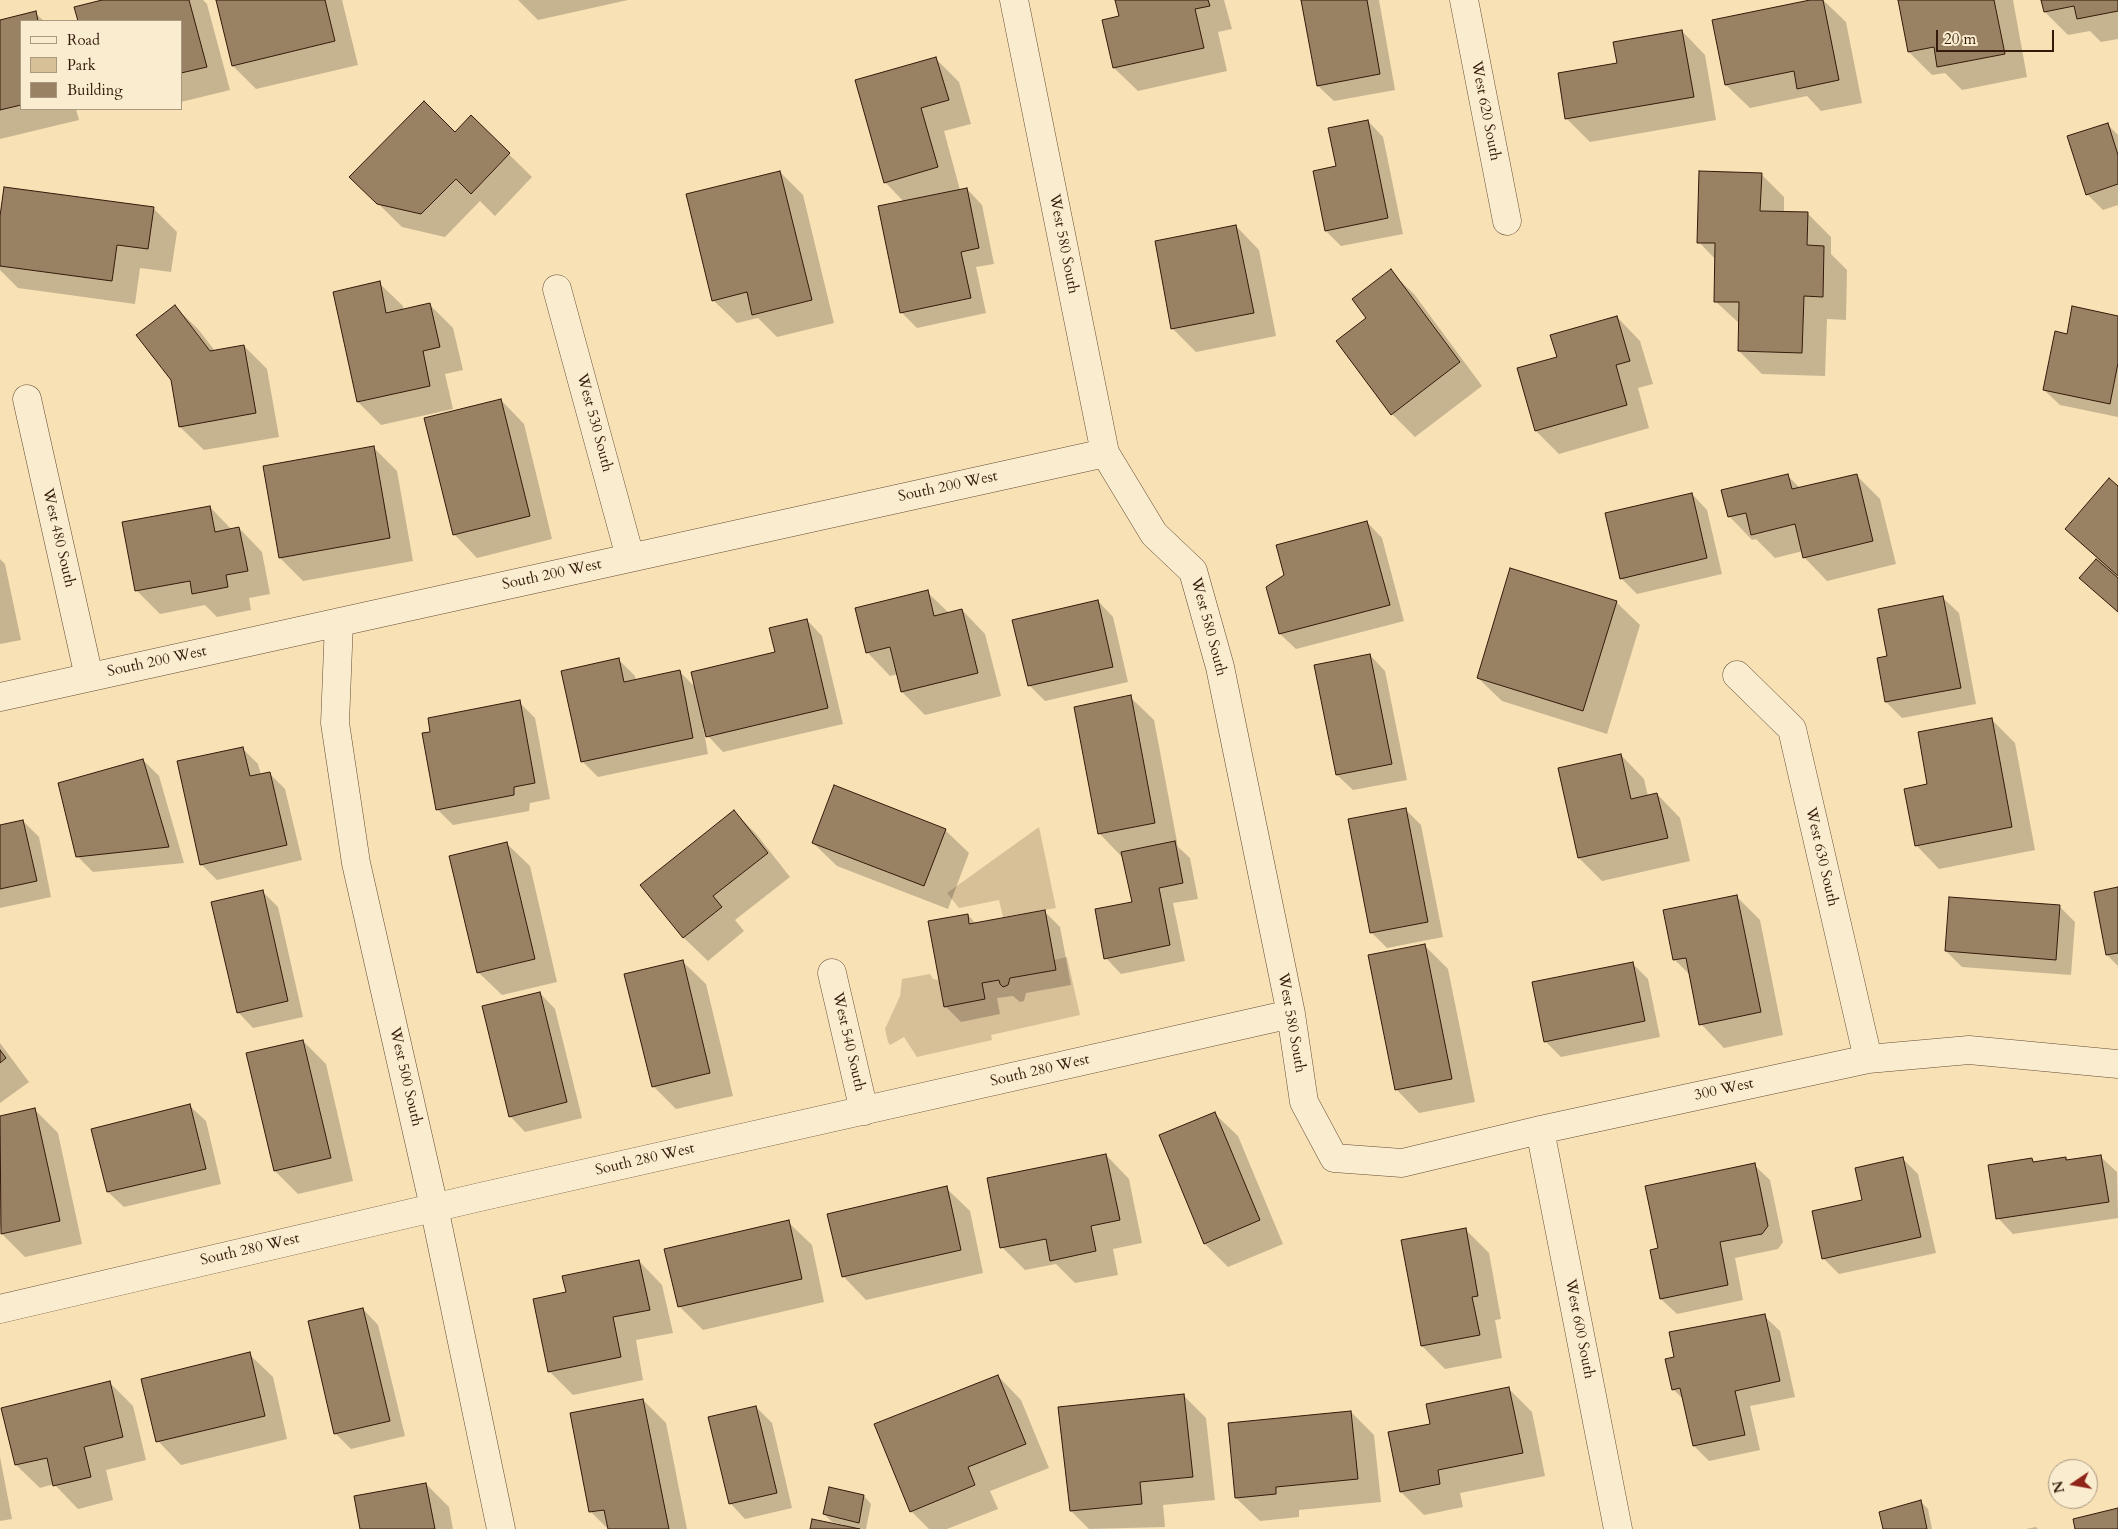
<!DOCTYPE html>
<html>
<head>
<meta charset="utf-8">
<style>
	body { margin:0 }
	#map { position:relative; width:2118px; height:1529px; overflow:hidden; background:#f8e1b5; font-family:Cardo,serif }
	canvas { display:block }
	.legend { position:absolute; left:20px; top:20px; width:162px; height:90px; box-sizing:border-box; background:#faeccf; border:1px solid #aa9880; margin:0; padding:6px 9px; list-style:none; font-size:15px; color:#331a0a }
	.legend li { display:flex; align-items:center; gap:10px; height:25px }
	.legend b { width:25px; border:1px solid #aa9880 }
	.north { position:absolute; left:2048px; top:1459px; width:50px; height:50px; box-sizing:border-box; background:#faeccf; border:1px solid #aa9880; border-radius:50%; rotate:258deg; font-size:14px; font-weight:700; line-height:20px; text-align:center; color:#331a0a }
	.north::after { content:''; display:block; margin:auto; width:18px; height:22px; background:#8f2418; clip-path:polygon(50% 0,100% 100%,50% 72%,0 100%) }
	.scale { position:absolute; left:1936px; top:30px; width:118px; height:22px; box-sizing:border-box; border:2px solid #331a0a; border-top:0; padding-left:6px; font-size:15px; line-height:18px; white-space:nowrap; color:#331a0a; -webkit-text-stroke:4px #faeccf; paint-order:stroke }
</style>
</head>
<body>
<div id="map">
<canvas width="2118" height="1529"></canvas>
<ul class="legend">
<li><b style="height:6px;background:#faeccf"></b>Road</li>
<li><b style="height:14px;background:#d7bf98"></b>Park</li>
<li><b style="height:14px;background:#998163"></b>Building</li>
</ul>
<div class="north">N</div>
<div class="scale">20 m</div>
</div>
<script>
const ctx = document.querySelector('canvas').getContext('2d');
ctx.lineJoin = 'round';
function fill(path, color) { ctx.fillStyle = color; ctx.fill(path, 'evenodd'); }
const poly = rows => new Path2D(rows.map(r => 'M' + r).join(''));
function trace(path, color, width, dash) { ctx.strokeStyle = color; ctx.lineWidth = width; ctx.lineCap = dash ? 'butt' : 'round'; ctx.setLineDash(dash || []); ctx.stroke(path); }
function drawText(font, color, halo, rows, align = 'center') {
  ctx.font = font + ' Cardo,serif'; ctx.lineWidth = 4.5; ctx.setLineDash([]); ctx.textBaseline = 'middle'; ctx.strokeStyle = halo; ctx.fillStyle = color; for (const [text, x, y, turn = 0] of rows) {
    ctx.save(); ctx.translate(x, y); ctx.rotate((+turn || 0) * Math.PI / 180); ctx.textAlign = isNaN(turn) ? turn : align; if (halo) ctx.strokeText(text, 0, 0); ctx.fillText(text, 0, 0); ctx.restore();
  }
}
fill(poly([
	[1039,827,1056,908,1003,917,999,900,959,908,947,893],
	[1067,957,1080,1015,991,1035,992,1040,917,1057,904,1037,890,1045,888,1042,885,1029,900,996,902,979,930,974,933,979,939,980,944,1007,985,999,982,983,999,980,1000,984,1003,986,1008,985,1010,978,1056,970,1054,960]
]), '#d7bf98');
fill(poly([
	[107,0,203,0,207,4,230,90,181,102,181,21,79,21,76,8],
	[217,0,342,0,358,65,256,89,233,66],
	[518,0,628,0,538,20],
	[1116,0,1224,0,1232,29,1218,32,1227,71,1138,91,1114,68,1104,21,1120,17],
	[1302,0,1379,0,1395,90,1334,101,1318,86],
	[1817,0,1823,0,1846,22,1862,103,1821,111,1807,96,1750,108,1726,85,1713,21],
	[1899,0,2013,0,2027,77,1962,90,1945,73,1932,75,1909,52],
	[2043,0,2118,0,2118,39,2101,42,2090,31,2068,35,2045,12],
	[35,13,44,21,21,21,21,109,76,109,79,120,0,139,0,21],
	[1682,31,1705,55,1716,120,1590,142,1567,119,1559,74,1618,64],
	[936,59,959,82,971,124,944,131,960,190,967,189,982,205,994,264,976,267,986,313,917,328,901,312,904,202,885,182],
	[471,117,532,177,495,216,480,201,445,237,402,227,351,177,455,133],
	[1368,121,1383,137,1403,234,1341,246,1326,231],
	[2108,125,2118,135,2118,205,2103,210,2087,194],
	[780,172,803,195,834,323,777,337,758,318,737,323,713,300],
	[1761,174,1784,197,1784,213,1808,214,1831,237,1831,254,1847,270,1846,320,1827,319,1825,376,1762,374,1739,351,1740,324,1715,301,1716,260,1699,242],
	[153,208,177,232,171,272,140,268,135,304,18,288,0,270,0,226],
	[1236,226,1259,250,1276,336,1196,352,1172,328],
	[1390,271,1414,294,1482,386,1415,437,1392,414],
	[379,283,403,306,403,310,430,305,453,328,463,370,445,374,453,409,381,425,358,402],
	[174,306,198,329,215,351,244,346,267,369,279,437,204,450,180,427],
	[1617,317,1640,341,1653,384,1638,388,1649,428,1559,454,1536,431,1558,358],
	[2118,317,2118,417,2060,405,2044,390,2068,335],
	[501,400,524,424,552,539,477,558,454,534],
	[374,448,397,471,413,561,303,581,280,558],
	[1787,475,1800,488,1856,475,1880,499,1896,564,1827,581,1804,557,1803,551,1775,558,1756,539,1752,540,1729,516],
	[2118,488,2118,612,2081,578,2098,559,2066,529],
	[1692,494,1707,510,1722,574,1637,594,1621,578],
	[210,507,232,530,239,528,262,552,270,594,249,598,251,610,217,617,205,605,160,614,136,590],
	[1367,522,1382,538,1404,621,1296,649,1280,634],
	[0,559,5,564,21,640,0,644],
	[927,592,949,613,962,610,985,634,1001,696,925,715,902,692,898,674,890,676,867,652],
	[1943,598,1959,613,1976,704,1902,718,1886,702,1878,659,1888,657],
	[1098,601,1113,617,1128,682,1045,701,1029,685],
	[1616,602,1640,625,1607,734,1502,701,1478,678],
	[807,620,822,636,843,724,723,752,708,736,705,727,703,727,708,754,598,777,582,761,619,660,635,676,636,681,679,671,696,688,776,653],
	[1370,655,1385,671,1407,780,1353,790,1337,775],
	[1130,697,1154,720,1178,847,1190,858,1198,899,1173,903,1185,961,1121,974,1106,958,1133,903,1122,857,1099,833],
	[519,702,535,718,550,799,530,803,529,811,453,825,437,809],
	[1991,719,2015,743,2035,850,1939,869,1916,845,1929,785],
	[242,748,258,764,261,775,269,773,285,789,302,860,217,880,201,864],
	[1621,755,1644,779,1648,796,1657,794,1680,818,1690,861,1602,881,1579,858],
	[143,760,159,776,184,863,93,872,77,856],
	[1406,810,1421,825,1443,937,1387,948,1371,932],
	[734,811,757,835,790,877,735,920,744,931,708,961,684,938,642,885],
	[23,821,39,837,51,897,0,908,0,826],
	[945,830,969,853,948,909,837,866,813,843],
	[506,843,530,866,557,982,502,995,478,972],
	[2118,888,2118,966,2107,955],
	[263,892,278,907,303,1017,253,1028,238,1012],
	[1737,897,1760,920,1783,1035,1724,1048,1701,1024,1691,976,1674,959],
	[2060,907,2075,922,2071,975,1962,967,1946,951],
	[1044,911,1060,927,1071,985,1026,993,1024,1001,1020,1002,1013,996,997,998,1000,1014,961,1022,945,1006,968,915,976,924],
	[1425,946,1448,969,1475,1102,1419,1113,1396,1089],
	[682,961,706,984,733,1096,676,1109,653,1086],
	[1632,963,1648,979,1660,1037,1561,1057,1545,1041],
	[540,993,555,1009,582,1118,525,1132,510,1116],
	[303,1041,326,1064,353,1181,298,1194,275,1171],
	[0,1043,29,1082,0,1103],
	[190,1106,206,1121,221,1184,124,1207,108,1192],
	[34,1109,58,1133,82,1244,25,1257,2,1234,0,1226,0,1117],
	[1214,1113,1238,1136,1283,1244,1228,1267,1205,1244],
	[1106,1155,1129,1179,1142,1243,1113,1249,1118,1275,1075,1283,1056,1264,1025,1270,1002,1247],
	[2101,1157,2117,1172,2118,1218,2013,1234,1998,1218,2032,1160,2035,1163,2066,1158,2069,1161],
	[1903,1159,1918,1174,1936,1253,1839,1274,1823,1258,1864,1201],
	[1754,1165,1770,1180,1783,1242,1778,1249,1735,1258,1743,1300,1677,1314,1661,1299,1652,1251,1660,1249],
	[946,1188,970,1211,983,1273,866,1300,843,1276],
	[788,1222,812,1245,824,1302,703,1330,679,1306],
	[1466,1230,1489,1253,1501,1319,1495,1320,1502,1358,1445,1369,1422,1346],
	[639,1261,662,1285,673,1333,636,1340,643,1380,573,1395,550,1372,534,1300,567,1293],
	[363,1309,378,1325,405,1436,351,1449,335,1433],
	[1764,1316,1780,1331,1795,1397,1750,1406,1760,1450,1709,1461,1694,1446,1684,1400,1673,1389,1676,1358],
	[249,1354,273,1377,287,1439,181,1465,158,1441],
	[998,1376,1021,1400,1049,1468,990,1491,998,1509,947,1529,929,1529,911,1511],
	[110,1383,133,1406,146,1460,106,1470,113,1500,78,1509,54,1484,40,1488,16,1465],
	[1509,1389,1532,1412,1545,1476,1460,1493,1463,1507,1424,1515,1401,1492,1431,1425],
	[1183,1395,1206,1418,1215,1500,1163,1505,1165,1527,1089,1529,1071,1511],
	[643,1400,666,1423,687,1529,608,1529,591,1512],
	[756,1407,772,1423,792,1508,745,1519,730,1503],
	[1351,1412,1374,1435,1381,1502,1299,1510,1299,1517,1260,1521,1236,1498],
	[0,1457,12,1519,0,1521],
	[426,1484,449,1507,453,1529,361,1529],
	[864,1496,871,1504,866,1529,811,1529,844,1527,844,1525,832,1522,824,1514],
	[1920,1501,1928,1509,1932,1529,1884,1529],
	[2036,1527,2038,1529,2026,1529]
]), '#0003');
const building = poly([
	[102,0,189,0,207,67,181,73,181,21,78,21,74,7,102,0],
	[216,0,325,0,335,41,232,66,216,0],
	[1115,0,1208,0,1210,6,1195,9,1204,48,1113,68,1102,20,1119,16,1115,0],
	[1301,0,1367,0,1380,74,1317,86,1301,0],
	[1810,0,1823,0,1839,80,1797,89,1794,71,1725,85,1712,20,1810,0],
	[1898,0,1994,0,2005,54,1937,67,1934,47,1908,52,1898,0],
	[2041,0,2118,0,2118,11,2077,19,2074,6,2044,12,2041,0],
	[36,11,38,21,21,21,21,105,0,110,0,20,36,11],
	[1682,30,1694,97,1565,119,1558,73,1617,63,1613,42,1682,30],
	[936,57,949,100,921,108,938,167,884,183,855,80,936,57],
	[424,101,455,132,471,115,510,153,471,194,456,179,421,214,377,204,349,177,424,101],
	[1368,120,1388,218,1325,231,1313,171,1336,166,1328,128,1368,120],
	[2108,123,2118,155,2118,184,2086,195,2067,136,2108,123],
	[780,171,812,300,752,315,747,292,712,301,686,194,780,171],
	[1699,171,1762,173,1760,211,1808,212,1807,245,1824,246,1823,297,1804,296,1802,353,1738,351,1739,302,1714,302,1715,243,1697,243,1699,171],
	[4,187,154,207,148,249,117,245,112,281,0,266,0,216,4,187],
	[967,188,979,248,961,252,971,298,900,313,878,206,967,188],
	[1236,225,1254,313,1171,329,1155,241,1236,225],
	[1391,269,1460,362,1391,415,1336,341,1366,318,1352,299,1391,269],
	[380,281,386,313,430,303,440,347,423,351,430,386,357,402,333,292,380,281],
	[175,305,210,351,244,345,256,413,179,427,171,380,136,335,175,305],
	[2072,306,2118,316,2118,363,2110,404,2043,390,2055,331,2067,334,2072,306],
	[1617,316,1630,361,1616,365,1627,405,1535,431,1517,368,1557,357,1550,335,1617,316],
	[501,399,530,516,453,535,424,418,501,399],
	[374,446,390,538,279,558,263,466,374,446],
	[1788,474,1792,489,1857,474,1873,541,1803,558,1795,524,1751,535,1746,513,1728,517,1721,490,1788,474],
	[2109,478,2118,486,2118,576,2065,529,2109,478],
	[1692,493,1707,558,1620,579,1605,513,1692,493],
	[210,506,215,532,239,527,248,571,226,575,228,587,192,594,190,581,135,591,122,522,210,506],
	[1367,521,1390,605,1279,634,1266,587,1284,575,1276,545,1367,521],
	[2096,559,2118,578,2118,612,2079,578,2096,559],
	[1510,568,1617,601,1583,711,1477,678,1510,568],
	[928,590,934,616,962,609,978,673,901,692,890,647,866,653,855,608,928,590],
	[1943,596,1961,688,1885,702,1877,658,1887,656,1878,609,1943,596],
	[1098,600,1113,667,1028,686,1012,620,1098,600],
	[807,619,828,708,706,737,691,672,775,652,769,628,807,619],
	[1370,654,1392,764,1336,775,1314,665,1370,654],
	[619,658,624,682,680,670,693,738,581,762,561,671,619,658],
	[1131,695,1155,823,1098,834,1074,707,1131,695],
	[520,700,535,783,514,787,514,795,436,810,422,733,430,732,428,718,520,700],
	[1992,718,2012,827,1915,846,1904,789,1927,784,1918,732,1992,718],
	[243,747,250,776,270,772,287,845,200,865,177,761,243,747],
	[1621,754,1631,799,1657,793,1668,838,1578,858,1558,768,1621,754],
	[143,759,169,847,76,857,58,783,143,759],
	[834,785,946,829,924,886,812,843,834,785],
	[1406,808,1428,922,1370,933,1348,819,1406,808],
	[734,810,768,853,713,896,722,907,683,938,640,885,734,810],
	[23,820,37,881,0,889,0,825,23,820],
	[1175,841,1183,883,1159,888,1170,945,1104,959,1095,909,1132,902,1121,852,1175,841],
	[507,842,535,959,477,973,449,856,507,842],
	[2118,887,2118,953,2106,955,2094,892,2118,887],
	[263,890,288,1001,237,1013,211,902,263,890],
	[1737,895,1761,1012,1699,1025,1686,958,1673,960,1663,910,1737,895],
	[1949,897,2060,905,2056,960,1945,951,1949,897],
	[1045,910,1056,970,1010,978,1008,985,1003,987,1000,984,999,980,982,983,985,999,944,1007,928,921,968,914,969,924,1045,910],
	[1425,944,1452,1079,1395,1090,1368,955,1425,944],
	[683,960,710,1073,652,1087,624,974,683,960],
	[1633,962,1645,1021,1544,1042,1532,982,1633,962],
	[540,992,567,1102,509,1117,482,1006,540,992],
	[303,1040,331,1158,274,1171,246,1053,303,1040],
	[0,1050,6,1058,0,1063,0,1050],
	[190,1104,206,1169,107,1192,91,1129,190,1104],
	[35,1108,60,1221,1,1234,0,1116,35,1108],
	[1215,1112,1260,1220,1204,1244,1159,1135,1215,1112],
	[1106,1154,1120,1220,1091,1226,1096,1251,1050,1261,1046,1239,1000,1248,987,1178,1106,1154],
	[2101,1155,2109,1202,1996,1219,1988,1165,2032,1158,2033,1162,2066,1157,2066,1160,2101,1155],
	[1903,1157,1921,1237,1822,1259,1812,1211,1862,1200,1855,1168,1903,1157],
	[1755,1163,1768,1226,1762,1234,1720,1242,1728,1285,1660,1299,1650,1250,1658,1248,1645,1186,1755,1163],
	[947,1186,961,1250,842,1277,827,1214,947,1186],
	[789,1220,802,1279,678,1307,664,1249,789,1220],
	[1466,1228,1478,1296,1472,1297,1480,1335,1421,1346,1401,1240,1466,1228],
	[639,1260,650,1310,613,1317,621,1357,548,1372,533,1299,566,1292,562,1276,639,1260],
	[363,1308,390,1421,334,1434,308,1321,363,1308],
	[1765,1314,1780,1381,1735,1391,1745,1435,1693,1446,1680,1388,1672,1390,1665,1359,1674,1357,1669,1332,1765,1314],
	[250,1352,265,1416,156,1442,141,1379,250,1352],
	[998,1375,1026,1444,968,1467,975,1485,910,1512,874,1424,998,1375],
	[110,1381,123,1437,84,1447,91,1477,53,1486,47,1458,15,1465,1,1408,110,1381],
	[1509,1387,1523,1453,1438,1470,1440,1484,1400,1492,1388,1432,1430,1424,1426,1404,1509,1387],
	[1184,1394,1193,1477,1140,1482,1142,1504,1070,1511,1058,1407,1184,1394],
	[643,1399,669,1529,608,1529,604,1510,589,1512,570,1413,643,1399],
	[756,1406,777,1493,729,1504,708,1417,756,1406],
	[1351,1411,1358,1479,1276,1487,1276,1494,1235,1498,1228,1423,1351,1411],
	[426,1483,435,1529,360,1529,354,1496,426,1483],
	[829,1487,864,1495,859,1523,823,1514,829,1487],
	[1921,1500,1927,1529,1883,1529,1879,1512,1921,1500],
	[2118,1508,2118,1529,2075,1529,2073,1519,2118,1508],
	[812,1519,860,1529,810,1529,812,1519]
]);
fill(building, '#998163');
trace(building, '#331a0a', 1);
const street = poly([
	[1014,0,1105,453,1154,534,1193,571,1220,667,1291,1014,1304,1102,1334,1158,1402,1163,1540,1130,1868,1059,1969,1050,2118,1064],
	[1464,0,1507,221],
	[557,289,630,557],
	[27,399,89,677],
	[339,622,335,723,356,863,434,1207,501,1529],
	[1737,675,1792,729,1868,1059],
	[0,697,1105,453],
	[832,973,864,1111],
	[1540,1130,1618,1529],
	[0,1309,480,1197,1291,1014]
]);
trace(street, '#644c35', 29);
trace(street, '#faeccf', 28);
drawText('15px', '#331a0a', '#faeccf', [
	["West 620 South",1485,111,79],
	["West 580 South",1063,244,79],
	["West 530 South",594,423,75],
	["South 200 West",948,487,-12],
	["West 480 South",58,538,77],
	["South 200 West",552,575,-12],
	["West 580 South",1208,627,75],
	["South 200 West",157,662,-12],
	["West 630 South",1821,857,77],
	["West 580 South",1291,1023,80],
	["West 540 South",848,1042,77],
	["South 280 West",1040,1071,-13],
	["West 500 South",405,1077,77],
	["300 West",1724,1090,-12],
	["South 280 West",645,1160,-13],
	["South 280 West",250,1250,-13],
	["West 600 South",1579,1329,79]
]);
</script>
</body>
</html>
